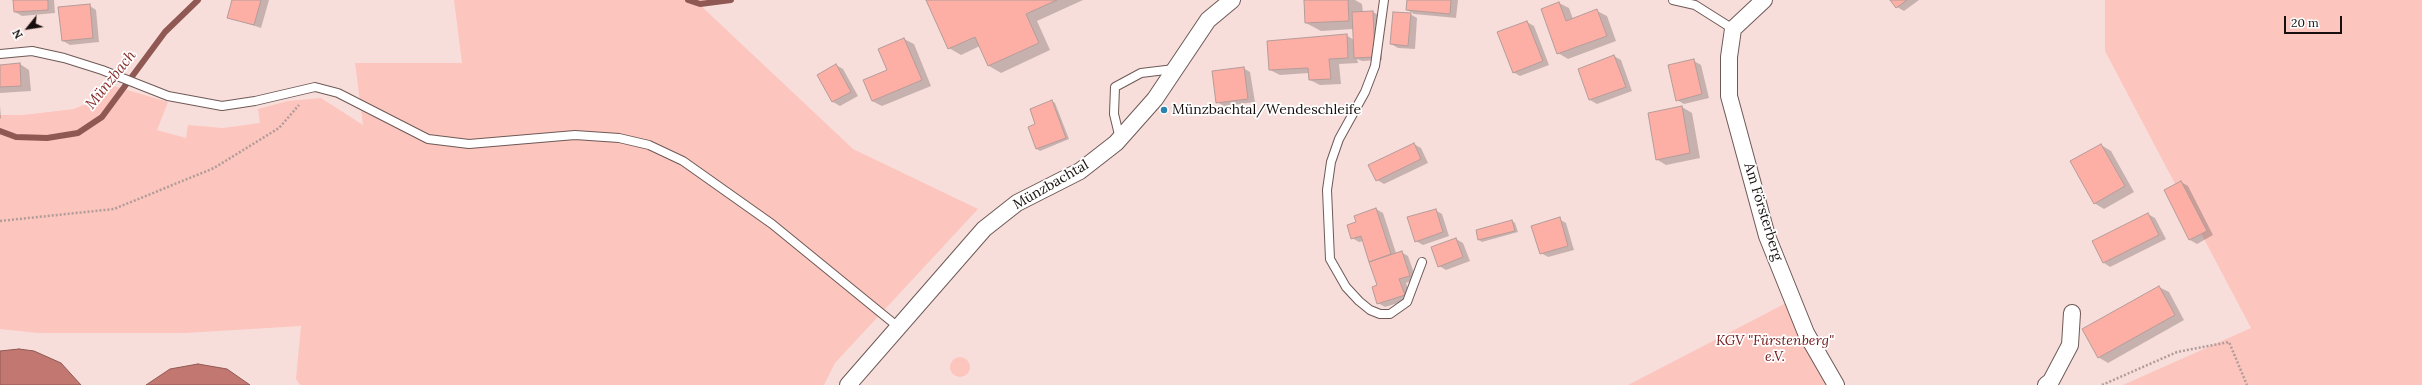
<!DOCTYPE html>
<html>
<head>
<meta charset="utf-8">
<style>
	body { margin:0 }
	#map { position:relative; width:2422px; height:385px; overflow:hidden; background:#f8dedb; font-family:Lora,serif }
	canvas { display:block }
	.north { position:absolute; left:8px; top:8px; width:40px; height:40px; -webkit-text-stroke:3px #fff; paint-order:stroke; rotate:240deg; font-size:11px; font-weight:700; line-height:16px; text-align:center; color:#170f0e }
	.north::after { content:''; display:block; margin:auto; width:14px; height:18px; background:#170f0e; clip-path:polygon(50% 0,100% 100%,50% 72%,0 100%) }
	.scale { position:absolute; left:2284px; top:16px; width:58px; height:18px; box-sizing:border-box; border:2px solid #170f0e; border-top:0; padding-left:5px; font-size:12px; line-height:14px; white-space:nowrap; color:#170f0e; -webkit-text-stroke:3px #fff; paint-order:stroke }
</style>
</head>
<body>
<div id="map">
<canvas width="2422" height="385"></canvas>
<div class="north">N</div>
<div class="scale">20 m</div>
</div>
<script>
const ctx = document.querySelector('canvas').getContext('2d');
ctx.lineJoin = 'round';
function fill(path, color) { ctx.fillStyle = color; ctx.fill(path, 'evenodd'); }
const poly = rows => new Path2D(rows.map(r => 'M' + r).join(''));
function trace(path, color, width, dash) { ctx.strokeStyle = color; ctx.lineWidth = width; ctx.lineCap = dash ? 'butt' : 'round'; ctx.setLineDash(dash || []); ctx.stroke(path); }
function drawText(font, color, halo, rows, align = 'center') {
  ctx.font = font + ' Lora,serif'; ctx.lineWidth = 3.5; ctx.setLineDash([]); ctx.textBaseline = 'middle'; ctx.strokeStyle = halo; ctx.fillStyle = color; for (const [text, x, y, turn = 0] of rows) {
    ctx.save(); ctx.translate(x, y); ctx.rotate((+turn || 0) * Math.PI / 180); ctx.textAlign = isNaN(turn) ? turn : align; if (halo) ctx.strokeText(text, 0, 0); ctx.fillText(text, 0, 0); ctx.restore();
  }
}
fill(poly([
	[454,0,731,0,700,5,853,149,978,209,835,363,824,385,300,385,296,379,301,326,185,333,38,333,0,329,0,115,23,115,74,109,95,100,107,84,168,102,157,130,186,138,188,125,223,128,260,123,258,109,288,101,321,98,363,125,355,63,462,63],
	[2105,0,2422,0,2422,385,2123,385,2251,328,2105,51],
	[1794,299,1837,385,1628,385],
	'950 367a10 10 0 1 1 20 0a10 10 0 1 1-20 0Z'
]), '#fcc5be');
const water = poly([
	[19,349,34,351,61,363,81,385,0,385,0,351,19,349],
	[198,364,227,369,250,385,146,385,170,369,198,364]
]);
fill(water, '#c27871');
trace(water, '#8f5853', 1);
fill(poly([
	[14,0,54,0,55,13,22,16,15,12],
	[233,0,269,0,261,28,228,17],
	[927,0,1083,0,1037,21,1050,50,1001,73,989,66,980,46,961,55,949,48],
	[1305,0,1355,0,1362,4,1363,13,1373,12,1380,16,1382,60,1362,61,1357,59,1358,63,1339,64,1341,84,1320,85,1310,80,1309,73,1280,75,1270,70,1346,35,1354,40,1353,29,1321,31,1306,23],
	[1408,0,1458,0,1456,18,1414,14,1407,10],
	[1892,0,1919,0,1904,11,1897,7],
	[1559,3,1569,8,1573,19,1597,11,1607,16,1616,41,1568,59,1558,53],
	[90,6,96,10,99,42,70,45,63,41],
	[1410,14,1417,18,1415,49,1398,48,1391,44],
	[1527,22,1534,26,1549,65,1520,76,1513,72,1498,33],
	[904,39,914,44,931,86,882,106,872,101],
	[1614,56,1621,60,1632,91,1597,104,1590,100,1579,69],
	[1694,61,1701,65,1709,98,1684,104,1677,100],
	[20,64,29,70,31,91,0,93,0,66],
	[836,65,843,69,858,96,840,106,833,102,818,75],
	[1243,68,1250,72,1255,102,1224,106,1217,102],
	[1052,101,1055,103,1069,139,1040,151,1037,149,1029,128,1037,124],
	[0,105,1,118,0,119],
	[1682,107,1692,113,1700,158,1666,165,1656,159],
	[1414,144,1421,148,1428,163,1384,184,1377,180],
	[2101,145,2111,151,2134,192,2104,209,2094,203],
	[2181,182,2188,186,2213,235,2197,244,2190,240,2165,190],
	[1376,209,1383,213,1396,253,1401,252,1408,256,1416,279,1406,283,1411,299,1385,307,1378,303,1378,286,1363,241,1359,242,1352,238,1358,223],
	[1435,210,1442,214,1449,236,1423,245,1416,241],
	[2148,214,2155,218,2166,239,2110,267,2104,263],
	[1559,219,1566,223,1574,250,1548,257,1541,253],
	[1512,221,1515,223,1518,232,1482,242,1479,240],
	[1456,239,1463,243,1470,261,1446,270,1439,266],
	[2159,287,2169,292,2184,320,2108,363,2098,357]
]), '#0003');
trace(poly([
	[688,0,700,4,731,0],
	[0,131,16,137,47,138,78,133,102,117,165,32,198,0]
]), '#8f5853', 6);
const building = poly([
	[13,0,48,0,48,10,14,12,13,0],
	[232,0,261,0,254,25,227,18,232,0],
	[926,0,1057,0,1026,14,1039,43,988,66,975,37,948,49,926,0],
	[1304,0,1348,0,1349,21,1305,23,1304,0],
	[1407,0,1451,0,1450,14,1406,10,1407,0],
	[1890,0,1907,0,1896,8,1890,0],
	[1559,2,1566,21,1597,9,1607,36,1557,54,1541,9,1559,2],
	[90,4,93,38,62,41,58,7,90,4],
	[1373,11,1375,57,1354,58,1352,12,1373,11],
	[1393,12,1411,13,1408,46,1390,44,1393,12],
	[1527,21,1543,61,1513,73,1497,32,1527,21],
	[1347,34,1348,58,1329,59,1331,79,1309,80,1308,68,1269,70,1267,41,1347,34],
	[904,38,922,80,872,101,863,80,887,70,878,49,904,38],
	[1614,55,1626,87,1589,100,1578,69,1614,55],
	[1694,59,1702,94,1676,101,1668,65,1694,59],
	[20,63,21,86,0,87,0,65,20,63],
	[836,64,851,92,832,102,817,75,836,64],
	[1244,67,1248,99,1216,103,1212,71,1244,67],
	[1052,100,1066,138,1036,149,1028,127,1035,124,1030,109,1052,100],
	[1682,106,1690,153,1656,160,1648,113,1682,106],
	[1414,143,1421,159,1376,181,1368,165,1414,143],
	[2101,144,2125,186,2094,204,2070,161,2101,144],
	[2181,181,2207,231,2189,240,2164,190,2181,181],
	[1376,208,1391,254,1369,262,1361,236,1351,239,1347,225,1356,222,1354,216,1376,208],
	[1436,209,1443,232,1415,242,1407,217,1436,209],
	[2148,213,2159,235,2103,263,2092,241,2148,213],
	[1560,217,1568,246,1540,254,1531,226,1560,217],
	[1512,220,1515,231,1478,240,1476,230,1512,220],
	[1456,238,1463,257,1438,267,1431,247,1456,238],
	[1402,251,1410,276,1399,279,1405,295,1377,304,1372,287,1377,285,1369,262,1402,251],
	[2159,286,2175,315,2098,358,2082,329,2159,286]
]);
fill(building, '#fdaea5');
trace(building, '#b49c99', 1);
const service = poly([
	[1384,0,1375,66,1365,92,1339,139,1331,162,1327,190,1330,259,1346,287,1359,301,1370,310,1380,314,1390,314,1407,302,1422,262],
	[1673,0,1695,5,1733,29],
	[0,54,32,51,64,58,102,70,168,96,222,106,255,101,315,87,338,93,428,139,469,144,575,135,619,138,649,145,683,161,772,224,897,326],
	[1120,139,1114,114,1115,87,1141,73,1174,69]
]);
const minor = poly([
	[1764,0,1733,29,1729,57,1729,96,1767,236,1806,333,1836,385],
	[848,385,984,229,1017,203,1080,171,1116,143,1155,99,1208,20,1232,0],
	[2046,385,2051,381,2070,345,2072,313]
]);
trace(service, '#6e5956', 10);
trace(minor, '#6e5956', 18);
trace(poly([
	[0,221,114,209,214,168,279,128,299,105],
	[2102,385,2177,352,2229,342,2247,385]
]), '#b09c99', 2.5, [2, 2]);
trace(service, '#fff', 8);
trace(minor, '#fff', 16);
for (const [x, y, r, color] of [
	[1164,110,4,"#2b83b2"]
]) { const dot = new Path2D(); dot.arc(x, y, r, 0, 2 * Math.PI); ctx.fillStyle = color; ctx.fill(dot); trace(dot, '#fff', 1.5); }
drawText('14px', '#170f0e', '#fff', [
	["Münzbachtal/Wendeschleife",1172,110]
], 'left');
drawText('14px', '#170f0e', '#fff', [
	["Münzbachtal",1051,185,-30],
	["Am Försterberg",1763,212,73]
]);
drawText('italic 14px', '#731919', '#fff', [
	["KGV \"Fürstenberg\"",1775,341],
	["e.V.",1775,357]
]);
drawText('italic 15px', '#892f2b', '#fff', [
	["Münzbach",111,80,-51]
]);
</script>
</body>
</html>
